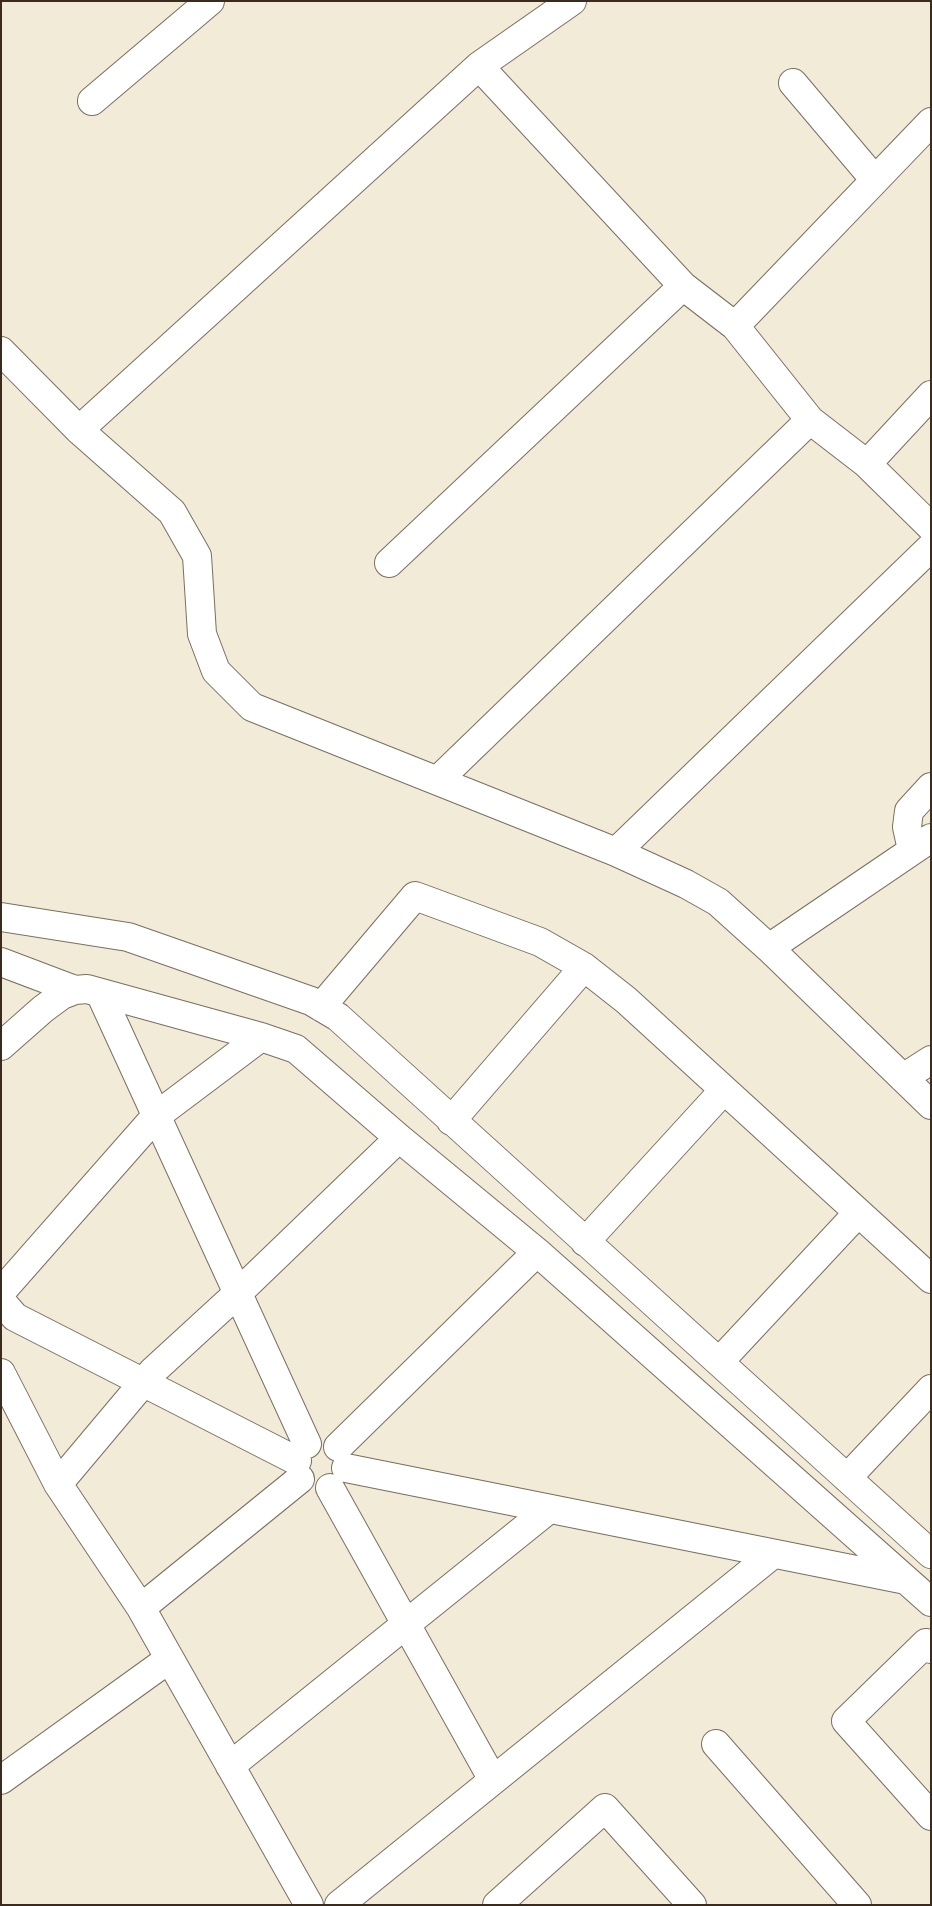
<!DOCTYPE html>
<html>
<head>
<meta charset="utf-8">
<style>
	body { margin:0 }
	#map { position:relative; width:932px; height:1906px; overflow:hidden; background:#f2ebd8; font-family:"Architects Daughter",sans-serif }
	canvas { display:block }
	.frame { position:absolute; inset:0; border:2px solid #3b2a1e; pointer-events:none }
</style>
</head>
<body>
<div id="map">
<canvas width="932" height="1906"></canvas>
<div class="frame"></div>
</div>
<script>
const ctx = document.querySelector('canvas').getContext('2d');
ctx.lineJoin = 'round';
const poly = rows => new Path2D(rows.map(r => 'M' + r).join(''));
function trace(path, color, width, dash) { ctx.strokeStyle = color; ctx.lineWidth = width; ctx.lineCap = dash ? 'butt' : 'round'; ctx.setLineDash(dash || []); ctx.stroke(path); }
const street = poly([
	[479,66,683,286,735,326,810,420,867,464,931,527],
	[793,83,875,180],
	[92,101,210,1],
	[735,326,931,122],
	[1,351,79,430,172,512,197,556,202,634,216,671,252,707,616,852,686,884,718,902,769,948,931,1105],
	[79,430,479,66,572,1],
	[867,464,931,395],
	[389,563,683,286],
	[438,780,810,420],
	[912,850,907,827,909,811,931,787],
	[616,852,931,547],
	[1,917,128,937,311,1001,338,1017,931,1554],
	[769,948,931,838],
	[1,962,75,990,87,989,261,1037,296,1049,399,1138,537,1252,931,1602],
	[100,993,307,1444],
	[321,1007,415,896,540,942,584,967,626,1000,931,1279],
	[1,1046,43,1009,62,995,75,990],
	[903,1078,931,1060],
	[451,1121,584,967],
	[585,1242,724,1090],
	[1,1292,156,1116,261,1037],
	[1,1301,15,1317,297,1461],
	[719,1362,858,1213],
	[1,1373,58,1484,141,1608,309,1905],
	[338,1447,537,1252],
	[346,1468,906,1580],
	[847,1478,931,1389],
	[58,1484,153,1371,238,1293,399,1138],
	[330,1488,493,1780],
	[141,1608,300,1479],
	[931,1649,926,1643,846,1721,931,1816],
	[716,1744,857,1905],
	[230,1766,549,1509],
	[1,1780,169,1659],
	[339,1905,773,1554],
	[497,1905,605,1808,692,1905]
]);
trace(street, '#7b6e5f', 30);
trace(street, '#fff', 28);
</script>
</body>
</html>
